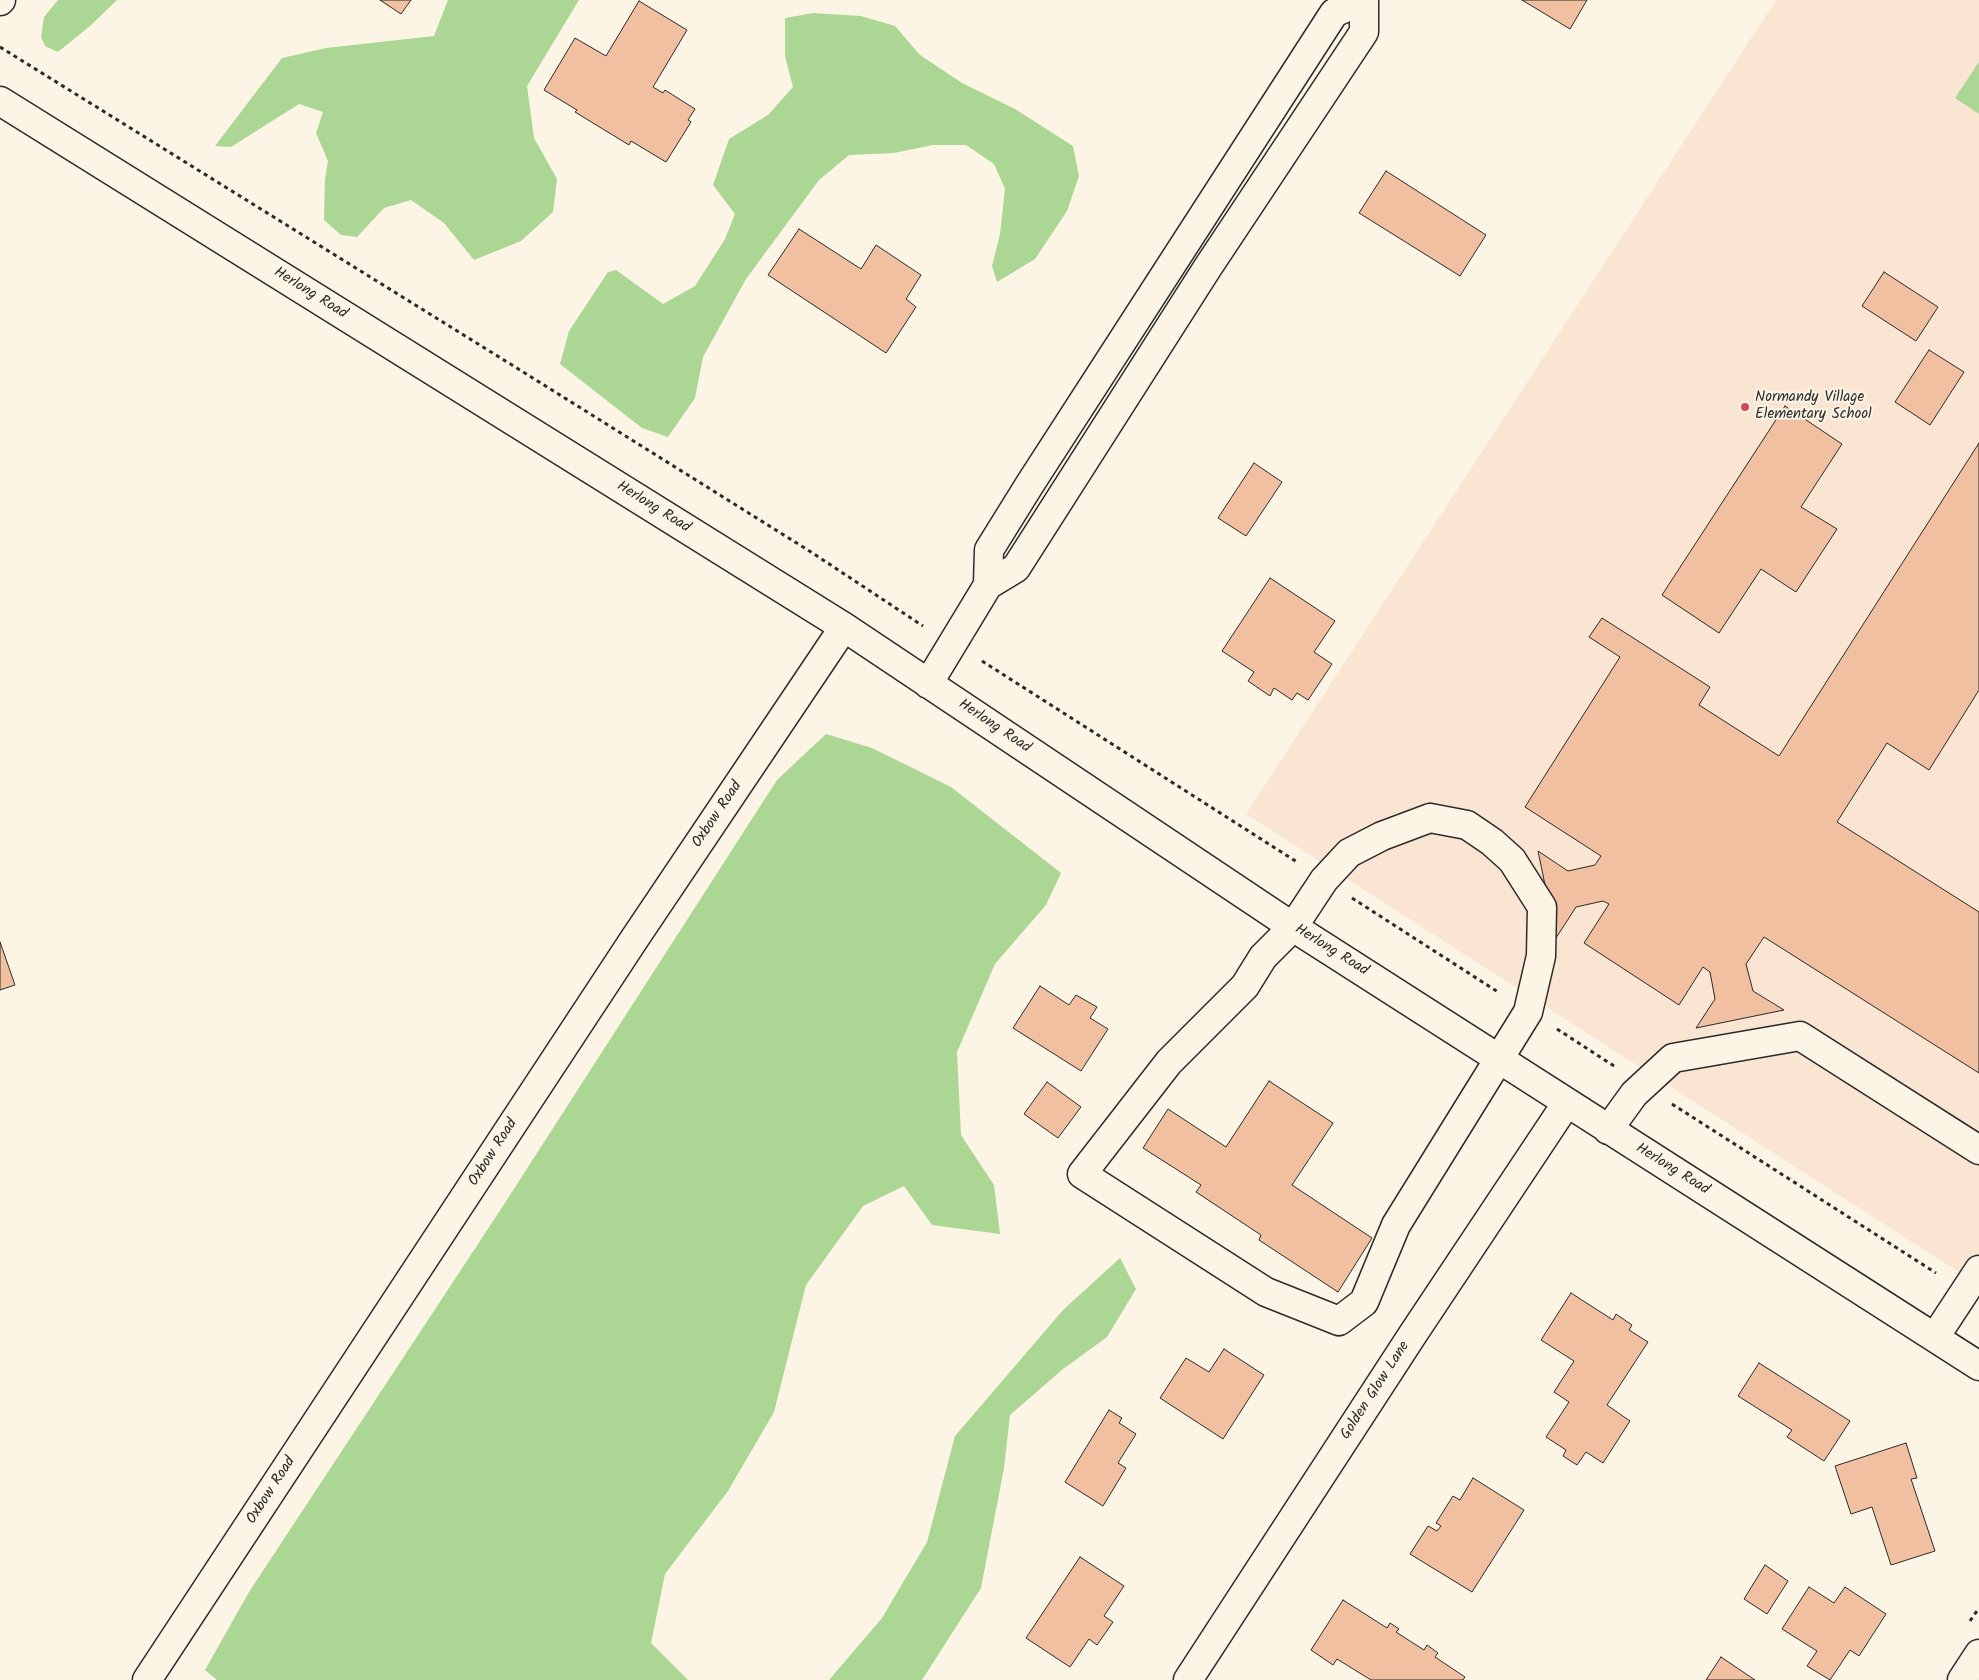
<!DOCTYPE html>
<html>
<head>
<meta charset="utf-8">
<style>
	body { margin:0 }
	canvas { display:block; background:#fcf5e5 }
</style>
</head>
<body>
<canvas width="1979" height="1680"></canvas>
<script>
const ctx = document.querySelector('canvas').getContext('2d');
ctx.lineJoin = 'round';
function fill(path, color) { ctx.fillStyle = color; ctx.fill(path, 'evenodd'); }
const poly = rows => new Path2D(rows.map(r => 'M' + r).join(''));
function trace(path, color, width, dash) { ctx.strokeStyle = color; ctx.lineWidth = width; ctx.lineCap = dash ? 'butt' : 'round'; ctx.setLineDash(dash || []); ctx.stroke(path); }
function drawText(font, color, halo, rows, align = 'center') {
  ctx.font = font + ' Kalam,sans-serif'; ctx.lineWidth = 4; ctx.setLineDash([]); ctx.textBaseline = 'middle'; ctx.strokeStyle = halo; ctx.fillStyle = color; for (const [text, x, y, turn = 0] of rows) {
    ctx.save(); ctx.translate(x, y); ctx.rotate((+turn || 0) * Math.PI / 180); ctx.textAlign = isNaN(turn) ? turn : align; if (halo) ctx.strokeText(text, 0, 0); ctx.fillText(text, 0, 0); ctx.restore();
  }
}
fill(poly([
	[1776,0,1979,0,1979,1285,1246,814]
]), '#f9e5d1');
fill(poly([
	[58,0,117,0,90,26,58,52,45,46,41,37,44,17],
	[448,0,579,0,527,86,534,138,557,179,553,212,521,241,474,260,444,223,411,200,384,208,357,237,341,235,324,220,325,179,328,161,316,133,323,112,299,104,231,147,215,146,282,58,326,48,434,36],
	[813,13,861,16,895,26,920,55,962,83,1015,109,1073,146,1079,176,1067,211,1035,259,997,282,992,266,1000,234,1005,189,994,164,966,145,933,145,894,153,849,155,819,180,746,279,703,357,695,398,668,437,642,428,560,364,569,331,608,272,616,270,663,304,695,286,725,239,735,214,713,185,729,139,768,115,793,87,785,56,785,18],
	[1979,62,1979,114,1955,98],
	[826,734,872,748,951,787,1061,873,1046,905,995,964,957,1052,961,1135,994,1185,1000,1234,932,1225,904,1186,863,1206,806,1285,774,1412,728,1491,665,1574,651,1643,688,1680,217,1680,205,1670,249,1592,501,1209,777,780],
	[1120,1258,1136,1289,1107,1337,1063,1369,1010,1415,1004,1468,981,1588,922,1680,829,1680,882,1618,927,1542,955,1436,1063,1310]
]), '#acd694');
const building = poly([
	[380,0,411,0,401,14,380,0],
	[1522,0,1587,0,1570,29,1522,0],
	[639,1,687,30,653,87,663,93,665,90,695,109,688,120,691,122,666,162,631,141,629,145,575,112,577,110,544,90,575,38,606,56,639,1],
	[1386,171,1486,235,1460,276,1359,213,1386,171],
	[799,229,861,269,876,245,921,275,906,299,916,307,886,353,768,275,799,229],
	[1884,272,1938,307,1916,341,1862,306,1884,272],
	[1929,350,1964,372,1930,425,1895,402,1929,350],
	[1785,406,1842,444,1801,507,1837,529,1796,592,1761,569,1719,633,1662,595,1785,406],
	[1979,443,1979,690,1929,770,1887,743,1837,822,1979,912,1979,1073,1764,937,1746,964,1753,991,1784,1010,1696,1028,1715,999,1710,972,1703,967,1679,1005,1584,943,1609,904,1603,901,1576,907,1556,938,1538,851,1568,871,1595,865,1601,856,1525,807,1620,657,1589,637,1602,618,1710,687,1699,705,1779,756,1979,443],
	[1254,463,1282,482,1246,536,1218,518,1254,463],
	[1270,578,1335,621,1314,652,1332,664,1308,700,1297,693,1292,700,1274,688,1270,696,1248,681,1254,672,1222,651,1270,578],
	[0,942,15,985,0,990,0,942],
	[1040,986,1069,1005,1076,995,1097,1007,1090,1018,1108,1029,1081,1071,1013,1028,1040,986],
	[1269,1081,1333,1123,1292,1185,1372,1238,1338,1292,1259,1240,1261,1235,1196,1192,1201,1185,1143,1148,1168,1109,1226,1147,1269,1081],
	[1047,1082,1081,1107,1058,1138,1024,1114,1047,1082],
	[1571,1293,1613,1320,1616,1314,1632,1325,1629,1330,1648,1342,1607,1405,1630,1421,1603,1463,1586,1452,1577,1465,1563,1456,1566,1450,1546,1437,1569,1402,1554,1392,1574,1361,1541,1340,1571,1293],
	[1224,1349,1264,1375,1223,1439,1160,1398,1186,1358,1209,1372,1224,1349],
	[1759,1363,1850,1421,1824,1461,1787,1437,1792,1430,1738,1396,1759,1363],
	[1109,1410,1122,1418,1119,1423,1136,1434,1118,1463,1126,1468,1103,1506,1065,1482,1109,1410],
	[1906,1443,1917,1478,1911,1479,1935,1551,1891,1565,1872,1507,1851,1514,1835,1466,1906,1443],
	[1473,1478,1524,1510,1472,1592,1410,1554,1428,1526,1437,1531,1441,1526,1436,1523,1453,1496,1460,1500,1473,1478],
	[1080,1557,1124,1586,1104,1616,1113,1622,1097,1645,1089,1639,1070,1667,1026,1638,1080,1557],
	[1765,1565,1788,1581,1767,1614,1744,1599,1765,1565],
	[1809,1587,1834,1603,1845,1587,1886,1614,1859,1656,1850,1650,1830,1680,1807,1666,1817,1651,1782,1629,1809,1587],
	[1343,1600,1387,1628,1390,1623,1399,1629,1396,1632,1424,1650,1427,1645,1438,1653,1435,1657,1465,1677,1463,1680,1371,1680,1337,1659,1333,1665,1311,1650,1343,1600],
	[1721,1657,1755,1680,1706,1680,1721,1657]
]);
fill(building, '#f1c0a1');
trace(building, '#2b2b2b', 1);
const minor = poly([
	[0,1,1,0],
	[0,101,844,627,1293,927,1979,1366],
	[988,585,989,550,1030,484,1334,13,1362,0],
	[928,684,988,585,1016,568,1208,267,1364,32,1364,0],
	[1430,818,1467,825,1492,842,1512,860,1542,907,1541,956,1528,1012,1396,1225,1364,1302,1339,1321,1266,1292,1082,1174,1169,1062,1245,986,1263,957,1293,927,1324,880,1349,853,1382,836,1430,818],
	[1608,1130,1634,1094,1673,1058,1800,1036,1979,1150],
	[1935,1337,1979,1270],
	[147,1680,635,938,844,627],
	[1188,1680,1413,1334,1566,1104],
	[1962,1680,1979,1654]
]);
trace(minor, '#2b2b2b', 31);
trace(poly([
	[0,47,520,370,811,552,923,626],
	[982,661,1297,862],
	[1352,898,1498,992],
	[1557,1029,1614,1066],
	[1672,1104,1936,1273],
	[1970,1621,1979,1608]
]), '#2b2b2b', 3, [4, 4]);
trace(minor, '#fcf5e5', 28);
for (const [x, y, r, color] of [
	[1745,407,5,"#d1495b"]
]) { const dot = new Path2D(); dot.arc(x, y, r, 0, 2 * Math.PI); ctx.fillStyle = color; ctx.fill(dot); trace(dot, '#fcf5e5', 2); }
drawText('15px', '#2b2b2b', '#fcf5e5', [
	["Herlong Road",310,294,32],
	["Herlong Road",653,508,32],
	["Herlong Road",994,727,34],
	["Oxbow Road",718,815,-56],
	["Herlong Road",1331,951,32],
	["Oxbow Road",494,1153,-57],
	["Herlong Road",1672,1170,32],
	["Golden Glow Lane",1376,1391,-57],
	["Oxbow Road",272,1491,-57]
]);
drawText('15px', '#2b2b2b', '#fcf5e5', [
	["Normandy Village",1755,398],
	["Elementary School",1755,415]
], 'left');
</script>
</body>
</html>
